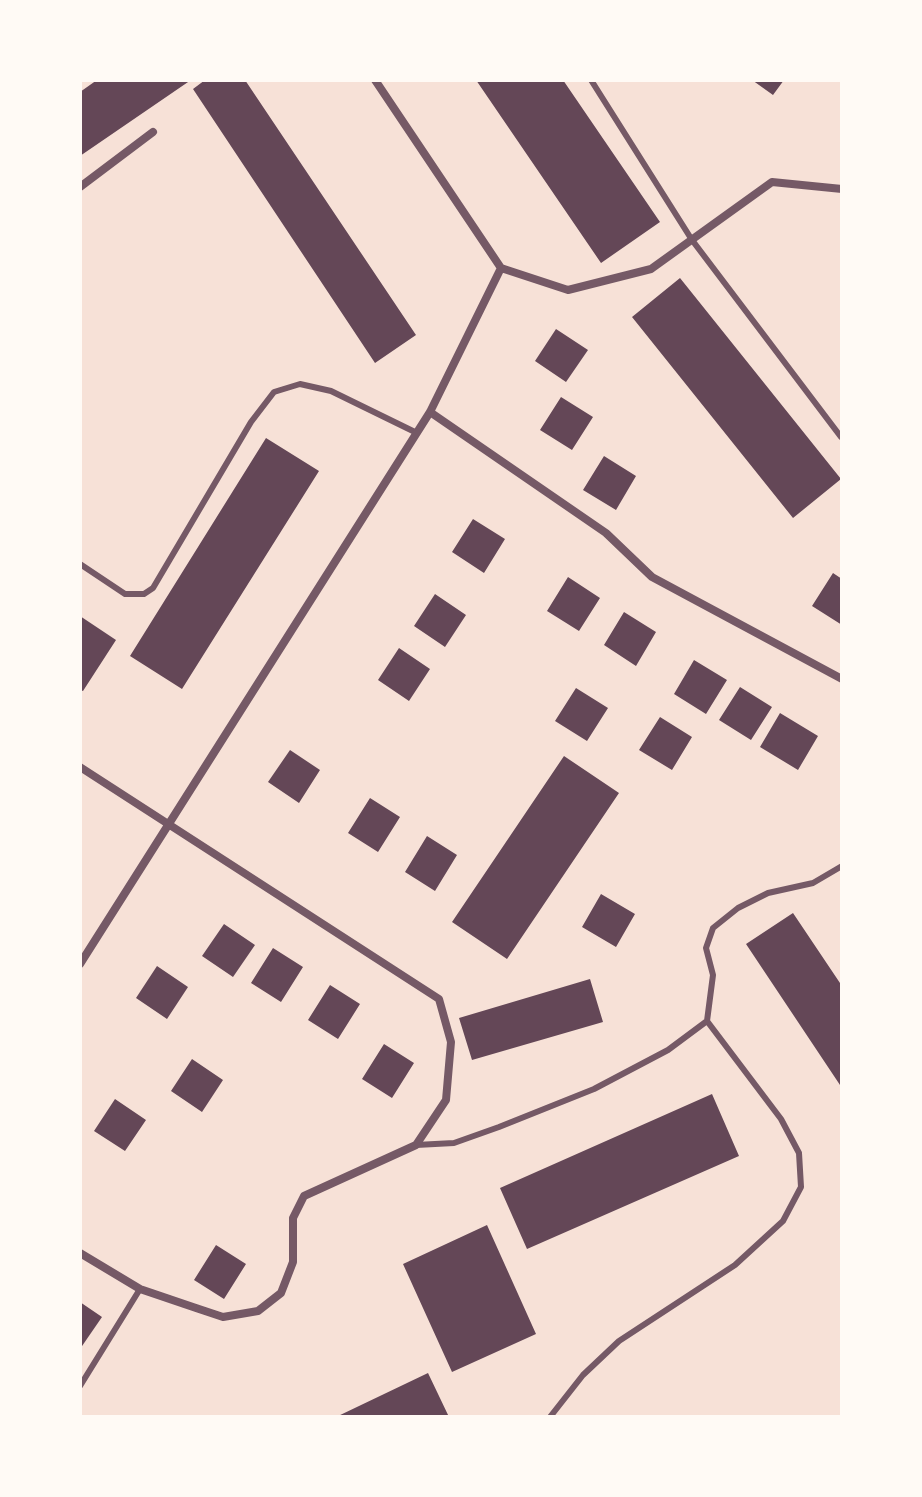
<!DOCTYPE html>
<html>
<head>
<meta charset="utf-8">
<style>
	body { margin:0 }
	#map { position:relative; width:922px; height:1497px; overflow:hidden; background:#f7e1d7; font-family:Overpass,sans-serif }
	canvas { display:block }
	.frame { position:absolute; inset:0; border:82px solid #fffaf5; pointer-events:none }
</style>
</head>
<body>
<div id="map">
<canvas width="922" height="1497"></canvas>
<div class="frame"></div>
</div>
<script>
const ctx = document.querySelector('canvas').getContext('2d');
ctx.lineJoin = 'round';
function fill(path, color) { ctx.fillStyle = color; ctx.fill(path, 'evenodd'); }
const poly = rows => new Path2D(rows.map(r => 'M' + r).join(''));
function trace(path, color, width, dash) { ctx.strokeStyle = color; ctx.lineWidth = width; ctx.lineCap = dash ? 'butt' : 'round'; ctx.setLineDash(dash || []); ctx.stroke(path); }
fill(poly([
	[97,80,191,80,80,156,80,92],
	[205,80,245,80,416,335,375,363,193,89],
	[476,80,563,80,660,222,601,263],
	[752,80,784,80,773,95],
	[680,278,841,479,793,518,632,317],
	[556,329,588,350,566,382,535,361],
	[561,397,593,417,572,450,540,430],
	[266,438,319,471,182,689,130,656],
	[604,456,636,476,616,510,583,490],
	[473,519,505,539,484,573,452,552],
	[833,573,842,579,842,625,812,606],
	[568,577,600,598,579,631,547,611],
	[435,594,466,615,445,647,414,626],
	[624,612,656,632,636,666,604,645],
	[80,616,116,640,83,691,80,690],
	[399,648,430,669,409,701,378,680],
	[694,660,727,680,706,714,674,694],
	[740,687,772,707,751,740,719,720],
	[576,688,608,708,587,741,555,721],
	[780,713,818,736,798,770,760,747],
	[660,717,692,737,672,770,639,750],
	[290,750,320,770,299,803,268,782],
	[564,756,619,793,507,959,452,922],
	[370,798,400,817,378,852,348,833],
	[427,836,457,855,435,891,405,872],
	[601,894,635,914,616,947,582,927],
	[793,913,842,986,842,1088,746,944],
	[224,924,255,945,233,977,202,956],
	[273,948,303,967,281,1002,251,983],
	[157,966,188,987,167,1019,136,998],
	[590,979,603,1022,472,1060,459,1018],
	[330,985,360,1004,338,1039,308,1020],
	[384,1044,414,1063,392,1098,362,1079],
	[192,1059,223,1080,202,1112,171,1091],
	[712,1094,739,1156,527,1249,500,1188],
	[115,1099,146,1120,125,1151,94,1131],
	[487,1225,536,1334,452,1372,403,1264],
	[216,1245,246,1264,224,1299,194,1280],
	[80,1302,102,1317,80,1349],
	[428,1373,449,1417,336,1417]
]), '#644757');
trace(poly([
	[591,80,692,240,841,437],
	[80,564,125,594,144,594,153,588,251,422,274,392,300,384,331,391,417,433],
	[416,1145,454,1143,499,1127,594,1089,668,1050,707,1021,713,975,706,948,713,928,738,908,768,893,813,883,842,866],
	[80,1386,140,1289],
	[550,1417,583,1375,619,1341,735,1265,783,1221,801,1187,799,1153,781,1119,707,1021]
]), '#755966', 6);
trace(poly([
	[375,80,501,268],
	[80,187,153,132],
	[501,268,568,290,651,269,772,182,842,189],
	[430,412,606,533,652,577,842,679],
	[80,767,439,999,451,1042,446,1100,416,1145,304,1196,293,1218,293,1262,281,1293,258,1311,223,1317,196,1308,140,1289,80,1253],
	[80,964,430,412,501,268]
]), '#755966', 8);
</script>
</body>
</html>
